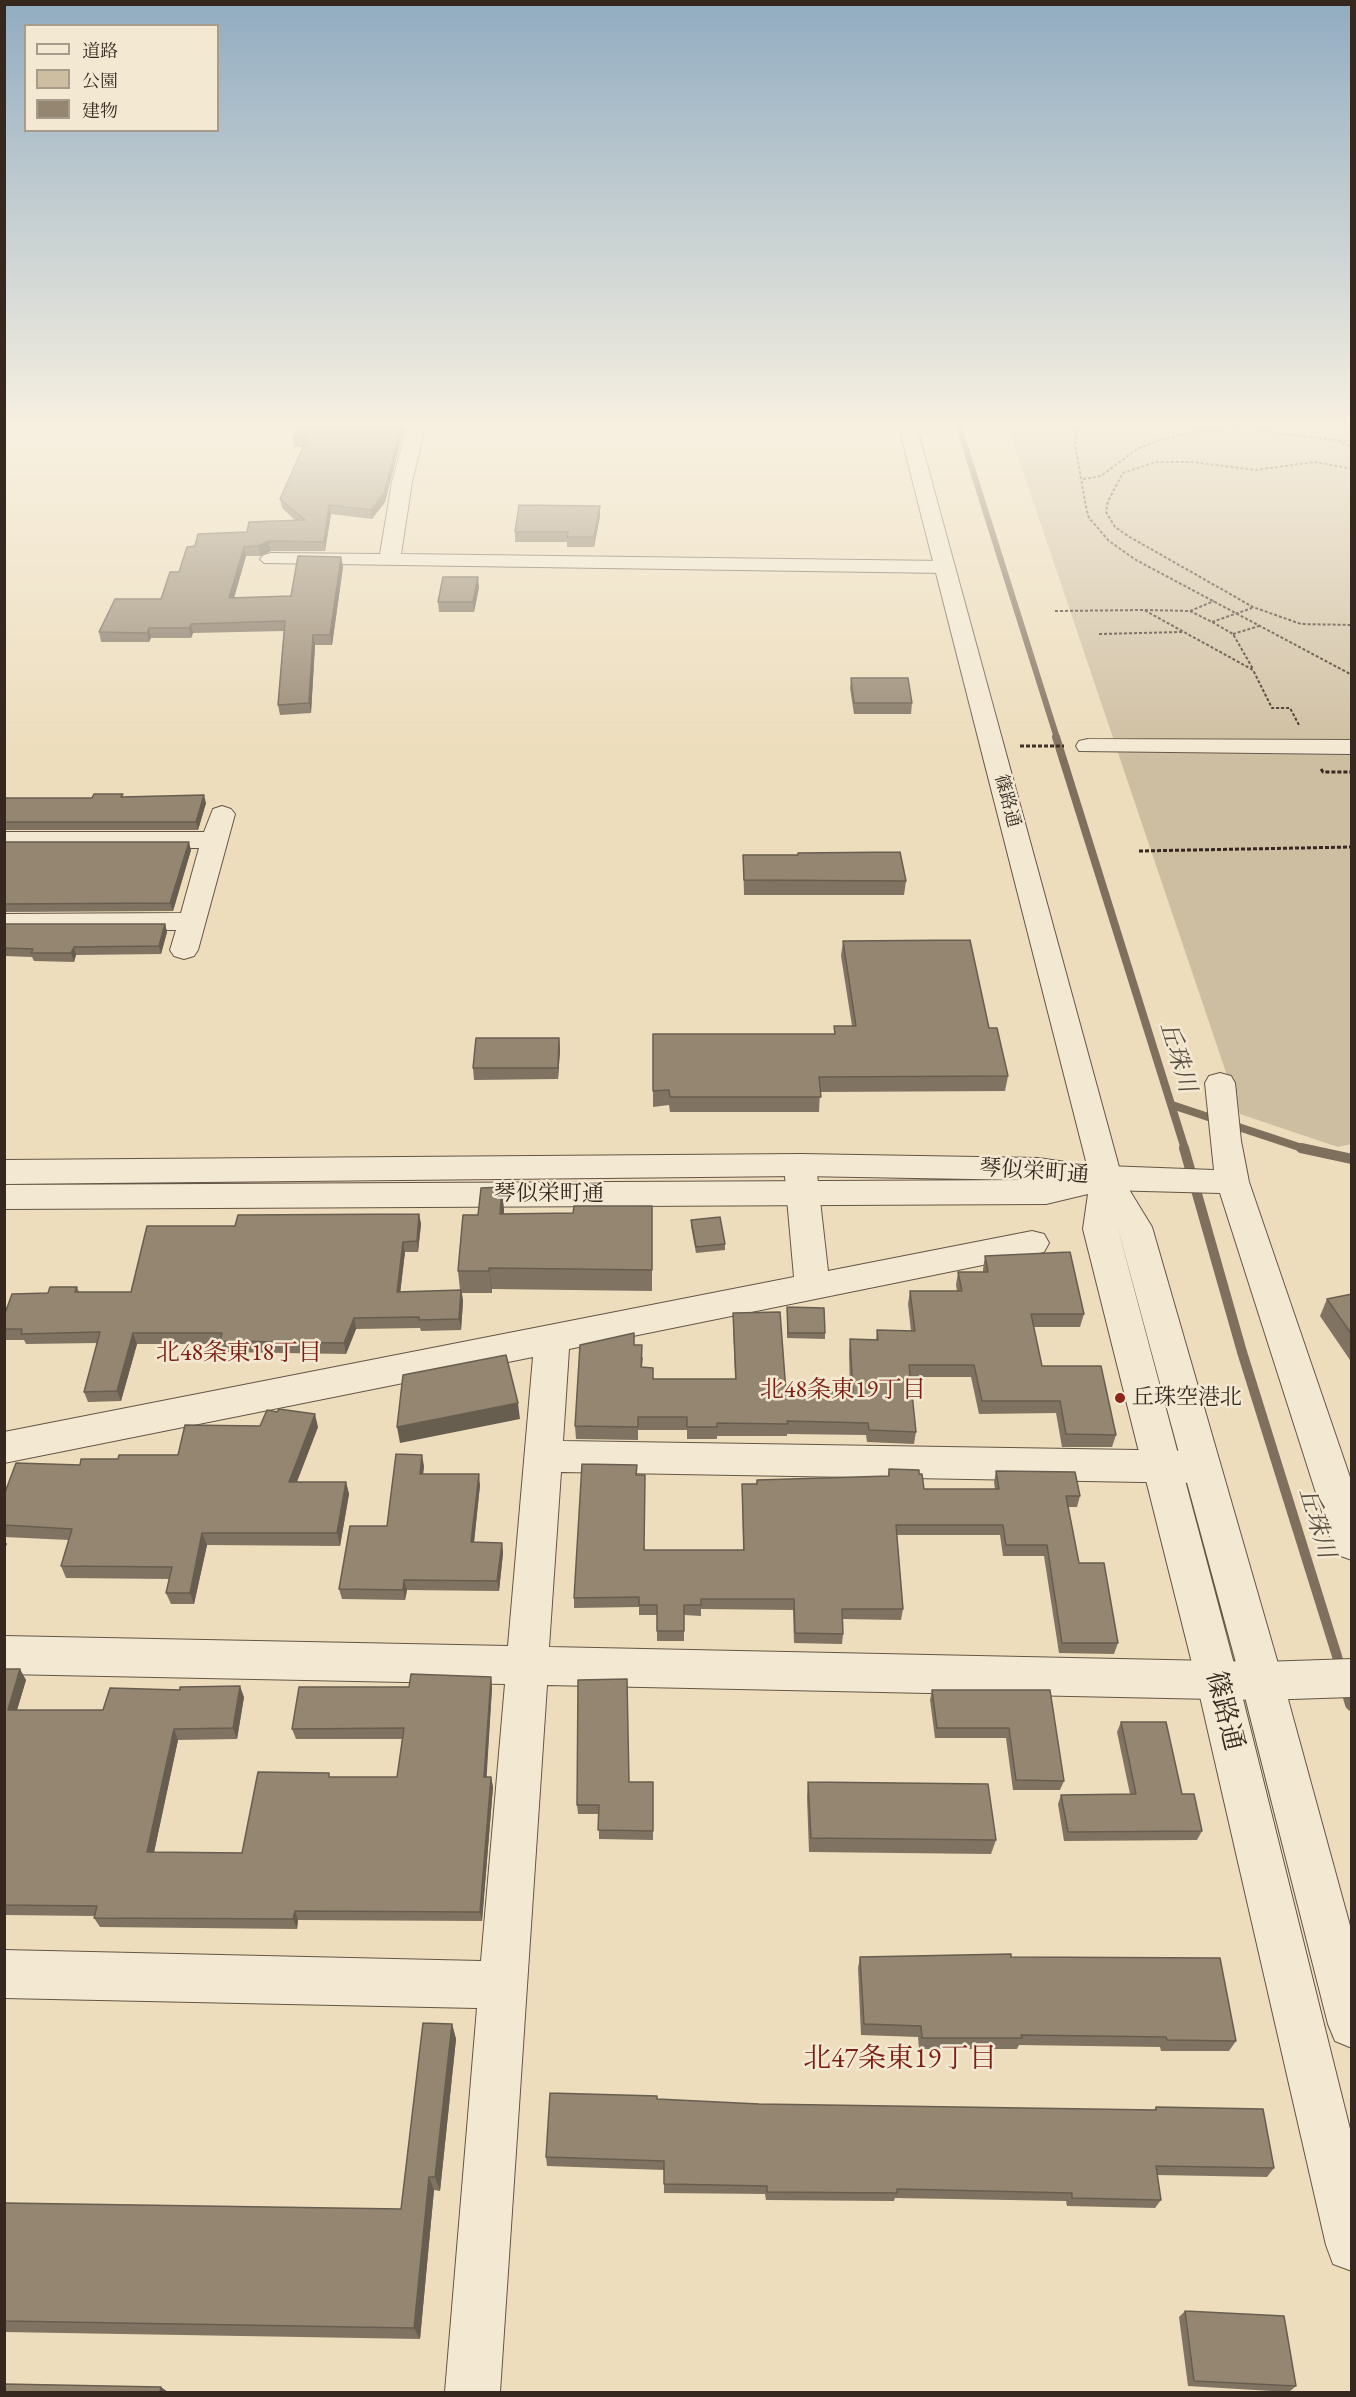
<!DOCTYPE html>
<html>
<head>
<meta charset="utf-8">
<style>
	body { margin:0 }
	#map { position:relative; width:1356px; height:2397px; overflow:hidden; background:#edddbc; font-family:"EB Garamond","Noto Serif JP",serif }
	canvas { display:block }
	.frame { position:absolute; inset:0; border:6px solid #36281f; pointer-events:none }
	.legend { position:absolute; left:24px; top:24px; width:195px; height:108px; box-sizing:border-box; background:#f3e9d3; border:2px solid #a79c8b; margin:0; padding:8px 10px; list-style:none; font-size:18px; color:#36281f }
	.legend li { display:flex; align-items:center; gap:12px; height:30px }
	.legend b { width:30px; border:2px solid #a79c8b }
</style>
</head>
<body>
<div id="map">
<canvas width="1356" height="2397"></canvas>
<div class="frame"></div>
<ul class="legend">
<li><b style="height:8px;background:#f3e9d3"></b>道路</li>
<li><b style="height:16px;background:#cebea1"></b>公園</li>
<li><b style="height:16px;background:#958671"></b>建物</li>
</ul>
</div>
<script>
const ctx = document.querySelector('canvas').getContext('2d');
ctx.lineJoin = 'round';
function fill(path, color) { ctx.fillStyle = color; ctx.fill(path, 'evenodd'); }
const poly = rows => new Path2D(rows.map(r => 'M' + r).join(''));
function trace(path, color, width, dash) { ctx.strokeStyle = color; ctx.lineWidth = width; ctx.lineCap = dash ? 'butt' : 'round'; ctx.setLineDash(dash || []); ctx.stroke(path); }
function drawText(font, color, halo, rows, align = 'center') {
  ctx.font = font + ' "EB Garamond","Noto Serif JP",serif'; ctx.lineWidth = 5; ctx.setLineDash([]); ctx.textBaseline = 'middle'; ctx.strokeStyle = halo; ctx.fillStyle = color; for (const [text, x, y, turn = 0] of rows) {
    ctx.save(); ctx.translate(x, y); ctx.rotate((+turn || 0) * Math.PI / 180); ctx.textAlign = isNaN(turn) ? turn : align; if (halo) ctx.strokeText(text, 0, 0); ctx.fillText(text, 0, 0); ctx.restore();
  }
}
fill(poly([
	[1007,424,1351,424,1351,1144,1338,1147,1240,1114]
]), '#cebea1');
trace(poly([
	[958,424,1057,738]
]), '#7f6f5d', 6);
trace(poly([
	[1056,737,1185,1149],
	[1172,1105,1305,1149]
]), '#7f6f5d', 8);
trace(poly([
	[1184,1148,1242,1352,1341,1669],
	[1301,1148,1352,1159],
	[1346,1685,1347,1689]
]), '#7f6f5d', 10);
trace(poly([
	[1347,1687,1352,1704]
]), '#7f6f5d', 14);
const minor = poly([
	[408,424,426,424,412,482,401,554,943,561,951,562,954,567,951,572,943,573,264,563,260,559,264,555,271,553,380,554,392,482,408,424],
	[1088,739,1352,740,1352,754,1079,751,1076,746,1079,741,1088,739],
	[222,806,231,809,235,814,198,950,194,956,184,959,174,956,170,950,176,930,4,930,4,914,181,913,199,848,4,848,4,832,204,832,213,809,222,806],
	[1220,1073,1231,1076,1235,1083,1241,1141,1249,1182,1352,1483,1352,1560,1338,1555,1332,1543,1220,1193,1106,1190,1094,1186,1090,1178,1094,1170,1106,1166,1214,1170,1205,1083,1209,1076,1220,1073],
	[800,1154,811,1157,816,1165,828,1271,1032,1231,1044,1234,1049,1243,1044,1252,1032,1255,569,1349,563,1441,1201,1451,1214,1456,1220,1467,1214,1478,1201,1483,561,1472,549,1647,1262,1662,1352,1659,1352,1697,1262,1700,547,1685,500,2392,445,2392,477,2008,4,1998,4,1950,481,1961,505,1684,4,1674,4,1636,508,1646,533,1357,4,1463,4,1432,794,1277,784,1165,789,1157,800,1154]
]);
const tertiary = poly([
	[898,424,916,424,1122,1178,1152,1227,1283,1681,1352,1933,1352,2048,1335,2041,1328,2024,1241,1681,1117,1225,1238,1679,1352,2137,1352,2271,1333,2264,1326,2245,1196,1679,1083,1229,1088,1194,1046,1204,4,1209,4,1185,1028,1180,800,1176,4,1184,4,1160,800,1154,1038,1158,1087,1165,898,424]
]);
trace(minor, '#645546', 2);
trace(tertiary, '#645546', 2);
trace(poly([
	[1083,424,1076,433,1075,444,1086,507,1089,518,1109,541,1136,560,1352,675],
	[1235,424,1276,433,1352,442],
	[1338,441,1352,447],
	[1352,469,1315,462,1256,470,1192,462,1156,462,1123,473,1108,501,1106,512,1115,527,1128,536,1253,607,1301,624,1352,625],
	[1083,479,1101,476,1137,449,1160,440,1201,431,1243,427],
	[1145,610,1190,611,1212,622,1233,634,1253,669],
	[1055,611,1144,610,1253,670,1272,708,1290,708,1299,725],
	[1190,611,1214,601],
	[1212,622,1252,608],
	[1099,634,1182,632],
	[1233,634,1259,626]
]), '#36281f', 2, [3, 2]);
trace(poly([
	[1020,746,1064,746],
	[1321,769,1323,772,1352,772],
	[1139,851,1352,847]
]), '#36281f', 3, [4, 2]);
fill(minor, '#f3e9d3');
fill(tertiary, '#f3e9d3');
fill(poly([
	[54,424,91,424,54,426],
	[298,424,405,424,385,502,372,519,331,514,325,551,271,551,260,556,246,556,234,598,291,596,341,557,343,567,332,645,315,645,311,713,280,715,278,705,284,631,193,633,191,638,151,638,149,642,101,642,99,632,161,599,195,546,296,521,282,508,280,499,303,447,294,447,293,438],
	[600,516,594,547,567,547,567,542,515,542,515,532],
	[479,587,474,612,439,612,438,602],
	[851,678,912,703,911,714,854,714,850,688],
	[4,798,92,798,206,803,198,830,4,830],
	[4,842,191,850,173,911,4,912],
	[743,855,906,881,904,895,744,895],
	[4,924,165,924,167,932,161,954,76,955,74,962,34,961,32,957,4,956],
	[843,941,989,1028,1008,1076,1005,1091,820,1092,819,1112,670,1112,669,1105,653,1107,653,1034,834,1034,834,1026,852,1026,841,956],
	[559,1038,560,1050,558,1079,474,1080,473,1068],
	[652,1206,652,1291,492,1289,492,1293,462,1293,463,1301,461,1330,421,1331,420,1328,356,1329,346,1354,223,1352,221,1344,137,1344,121,1401,88,1402,84,1392,97,1343,26,1344,24,1340,5,1340,4,1316,48,1293,77,1287,79,1292,131,1292,235,1226,419,1214,421,1224,418,1252,405,1252,400,1292,460,1290,458,1271,478,1215,504,1209,504,1214,573,1213],
	[691,1220,725,1244,725,1250,696,1253,691,1226],
	[985,1256,1084,1314,1080,1327,1033,1327,1042,1366,1116,1435,1112,1447,1062,1447,1056,1413,979,1414,971,1377,910,1377,916,1432,914,1444,867,1442,866,1435,787,1434,787,1436,717,1436,717,1439,687,1439,687,1430,638,1430,638,1440,576,1439,575,1426,634,1333,634,1345,643,1358,642,1367,653,1368,653,1379,735,1379,733,1325,733,1313,786,1392,850,1392,849,1352,850,1339,876,1340,877,1330,911,1331,908,1304,910,1291,957,1291,956,1285,958,1272,983,1272,983,1269],
	[1352,1294,1352,1363,1320,1316,1327,1299],
	[787,1307,825,1333,825,1339,787,1338],
	[318,1427,297,1482,346,1482,349,1494,340,1546,207,1545,194,1604,171,1604,166,1593,169,1579,66,1578,61,1566,69,1540,4,1537,4,1495,80,1465,118,1459,178,1455],
	[424,1466,423,1474,480,1485,474,1542,502,1543,503,1553,499,1591,407,1590,405,1600,342,1599,339,1589,387,1526],
	[889,1469,919,1474,924,1489,995,1489,994,1482,996,1471,1080,1496,1077,1507,1068,1507,1079,1563,1118,1643,1114,1654,1059,1653,1044,1556,1003,1556,1000,1535,897,1535,903,1609,901,1620,842,1619,843,1634,842,1644,794,1643,793,1610,701,1609,701,1616,684,1615,684,1641,657,1641,657,1615,639,1615,639,1607,574,1608,574,1598,637,1475,645,1550,743,1550,742,1484,756,1484,757,1480,888,1476],
	[4,1669,26,1680,17,1710,103,1710,244,1697,237,1739,178,1740,154,1852,242,1853,331,1777,397,1777,402,1739,296,1739,292,1729,409,1687,491,1677,492,1688,486,1777,491,1777,493,1787,482,1921,298,1920,297,1929,100,1927,94,1918,95,1916,4,1915],
	[932,1690,1050,1690,1064,1781,1060,1790,1013,1790,1006,1738,935,1738,930,1700],
	[1121,1722,1182,1794,1202,1831,1197,1840,1064,1841,1058,1804,1061,1795,1130,1794,1117,1732],
	[629,1782,653,1782,653,1840,599,1839,599,1814,578,1814,577,1805],
	[808,1782,996,1840,991,1854,809,1852,807,1797],
	[860,1957,1011,1957,1236,2041,1229,2051,1161,2051,1160,2047,1019,2045,1017,2049,919,2049,918,2037,861,2035,858,1968],
	[452,2024,456,2039,440,2191,434,2190,420,2339,4,2332,4,2203,401,2209],
	[657,2099,759,2104,1154,2110,1156,2107,1274,2168,1267,2177,1157,2175,1161,2200,1155,2208,1067,2206,1066,2201,895,2198,894,2201,766,2200,765,2194,664,2193,664,2170,547,2166,546,2157],
	[1185,2311,1296,2386,1289,2392,1188,2386,1179,2317]
]), '#807361');
fill(poly([
	[402,424,405,424,385,502,372,519,371,510],
	[329,505,331,514,325,551,324,542],
	[600,506,600,516,594,547,594,537],
	[269,541,271,551,260,556,258,546],
	[244,547,246,556,231,608,229,598],
	[341,557,343,567,332,645,330,635],
	[478,577,479,587,474,612,473,602],
	[191,624,193,633,191,638,189,628],
	[149,628,151,638,149,642,147,633],
	[313,635,315,645,311,713,309,703],
	[204,795,206,803,198,830,196,822],
	[189,842,191,850,173,911,170,903],
	[165,924,167,932,161,954,159,946],
	[74,947,76,955,74,962,71,953],
	[559,1038,560,1050,558,1079,558,1068],
	[502,1187,504,1209,503,1236,500,1214],
	[419,1214,421,1224,418,1252,417,1241],
	[403,1242,405,1252,399,1303,397,1292],
	[489,1268,492,1289,492,1293,489,1271],
	[461,1290,463,1301,461,1330,459,1319],
	[354,1318,356,1329,346,1354,344,1343],
	[133,1333,137,1344,121,1401,117,1391],
	[518,1403,520,1419,400,1443,397,1427],
	[315,1414,318,1427,292,1494,289,1482],
	[422,1455,424,1466,422,1484,420,1474],
	[479,1474,480,1485,473,1552,471,1542],
	[346,1482,349,1494,340,1546,337,1533],
	[202,1533,207,1545,194,1604,190,1593],
	[4,1539,7,1544,4,1551],
	[502,1543,503,1553,499,1591,497,1581],
	[404,1580,407,1590,405,1600,403,1590],
	[20,1669,26,1680,14,1720,8,1710],
	[491,1677,492,1688,486,1787,484,1777],
	[240,1686,244,1697,237,1739,233,1728],
	[174,1729,178,1740,152,1862,147,1852],
	[491,1777,493,1787,482,1921,480,1912],
	[295,1911,298,1920,297,1929,293,1919],
	[452,2024,456,2039,440,2191,435,2177],
	[429,2177,434,2190,420,2339,414,2328],
	[161,2387,168,2392,160,2392]
]), '#685e4f');
const building = poly([
	[298,424,402,424,384,493,371,510,329,505,324,542,269,541,258,546,244,547,229,598,291,596,298,556,341,557,330,635,313,635,309,703,278,705,285,621,191,624,189,628,149,628,147,633,99,632,115,599,161,599,170,572,179,572,187,547,195,546,198,534,247,532,249,522,305,520,280,499,307,438,293,438,298,424],
	[519,505,600,506,594,537,567,537,568,532,515,532,519,505],
	[443,577,478,577,473,602,438,602,443,577],
	[851,678,908,678,912,703,854,703,851,678],
	[94,794,123,794,121,797,204,795,196,822,4,822,4,798,92,798,94,794],
	[4,842,189,842,170,903,4,904,4,842],
	[900,852,906,881,744,880,743,855,798,855,798,853,900,852],
	[4,924,165,924,159,946,74,947,71,953,31,953,33,949,4,948,4,924],
	[970,940,989,1028,997,1028,1008,1076,819,1077,821,1097,670,1097,669,1090,653,1091,653,1034,835,1034,834,1026,856,1026,843,941,970,940],
	[476,1038,559,1038,558,1068,473,1068,476,1038],
	[502,1187,500,1214,573,1213,574,1206,652,1206,652,1270,489,1268,489,1271,458,1271,463,1215,478,1215,481,1188,502,1187],
	[419,1214,417,1241,403,1242,397,1292,461,1290,459,1319,419,1320,419,1317,354,1318,344,1343,220,1341,222,1333,133,1333,117,1391,84,1392,100,1332,21,1334,22,1329,4,1329,4,1316,12,1294,48,1293,50,1287,77,1287,75,1292,131,1292,147,1226,235,1226,238,1215,419,1214],
	[720,1217,725,1244,696,1247,691,1220,720,1217],
	[1070,1252,1084,1314,1031,1314,1042,1366,1101,1366,1116,1435,1066,1434,1060,1401,982,1401,974,1365,909,1365,916,1432,869,1430,868,1423,787,1421,788,1424,717,1423,717,1427,687,1427,687,1417,638,1417,638,1427,575,1426,580,1345,634,1333,634,1345,642,1345,641,1367,653,1368,653,1379,736,1379,733,1313,780,1312,786,1392,853,1392,850,1339,878,1340,877,1330,915,1331,910,1291,962,1291,958,1272,988,1272,985,1256,1070,1252],
	[1352,1294,1352,1335,1327,1299,1352,1294],
	[787,1307,824,1308,825,1333,788,1333,787,1307],
	[506,1355,518,1403,397,1427,403,1375,506,1355],
	[279,1409,315,1414,289,1482,346,1482,337,1533,202,1533,190,1593,166,1593,172,1567,61,1566,72,1529,4,1525,4,1495,16,1463,80,1465,81,1459,118,1459,119,1455,178,1455,185,1425,260,1426,267,1410,277,1412,279,1409],
	[396,1454,422,1455,420,1474,479,1474,471,1542,502,1543,497,1581,404,1580,403,1590,339,1589,350,1526,387,1526,396,1454],
	[582,1464,637,1465,636,1475,645,1475,644,1550,744,1550,742,1484,757,1484,757,1480,889,1476,889,1469,919,1470,919,1474,922,1474,924,1489,999,1489,996,1471,1075,1472,1080,1496,1066,1496,1079,1563,1104,1563,1118,1643,1062,1643,1047,1545,1006,1545,1003,1525,896,1525,903,1609,842,1609,843,1634,795,1633,794,1599,701,1599,701,1605,684,1605,684,1631,657,1631,657,1605,639,1605,639,1597,574,1598,582,1464],
	[4,1669,20,1669,8,1710,103,1710,110,1688,180,1690,180,1687,240,1686,233,1728,174,1729,147,1852,242,1853,258,1772,329,1773,329,1777,397,1777,404,1728,292,1729,299,1687,409,1687,411,1674,491,1677,484,1777,491,1777,480,1912,295,1911,293,1919,94,1918,97,1906,4,1905,4,1669],
	[627,1679,629,1782,653,1782,653,1831,598,1830,599,1805,577,1805,578,1680,627,1679],
	[932,1690,1050,1690,1064,1781,1016,1780,1009,1728,937,1728,932,1690],
	[1121,1722,1166,1722,1182,1794,1194,1794,1202,1831,1068,1832,1061,1795,1136,1794,1121,1722],
	[808,1782,988,1784,996,1840,811,1838,808,1782],
	[1011,1954,1011,1957,1220,1958,1236,2041,1167,2040,1166,2037,1021,2035,1022,2038,922,2038,921,2026,864,2024,860,1957,1011,1954],
	[423,2023,452,2024,435,2177,429,2177,414,2328,4,2321,4,2203,401,2209,423,2023],
	[550,2093,657,2096,657,2099,759,2104,1156,2110,1156,2107,1263,2109,1274,2168,1156,2166,1161,2200,1072,2198,1072,2193,897,2189,897,2193,767,2192,767,2186,664,2184,664,2161,546,2157,550,2093],
	[1185,2311,1284,2316,1296,2386,1194,2381,1185,2311],
	[4,2384,161,2387,160,2392,4,2392,4,2384]
]);
fill(building, '#958671');
trace(building, '#685e4f', 1.5);
const sky = ctx.createLinearGradient(0, 0, 0, 760);
sky.addColorStop(0, '#91acc1');
sky.addColorStop(0.56, '#f7f0e1');
sky.addColorStop(1, '#f7f0e100');
ctx.fillStyle = sky;
ctx.fillRect(0, 0, 1356, 760);
for (const [x, y, r, color] of [
	[1120,1398,6,"#8f2418"]
]) { const dot = new Path2D(); dot.arc(x, y, r, 0, 2 * Math.PI); ctx.fillStyle = color; ctx.fill(dot); trace(dot, '#f3e9d3', 2); }
drawText('18px', '#36281f', '#f3e9d3', [
	["篠路通",1007,801,75]
]);
drawText('22px', '#36281f', '#f3e9d3', [
	["琴似栄町通",1034,1172,4],
	["琴似栄町通",549,1194]
]);
drawText('22px', '#36281f', '#f3e9d3', [
	["丘珠空港北",1132,1398]
], 'left');
drawText('italic 24px', '#5a4c3e', '#f3e9d3', [
	["丘珠川",1177,1057,73],
	["丘珠川",1316,1523,73]
]);
drawText('24px', '#7a1f14', '#f3e9d3', [
	["北48条東18丁目",239,1353],
	["北48条東19丁目",843,1390]
]);
drawText('27px', '#36281f', '#f3e9d3', [
	["篠路通",1224,1711,76]
]);
drawText('28px', '#7a1f14', '#f3e9d3', [
	["北47条東19丁目",900,2059]
]);
</script>
</body>
</html>
